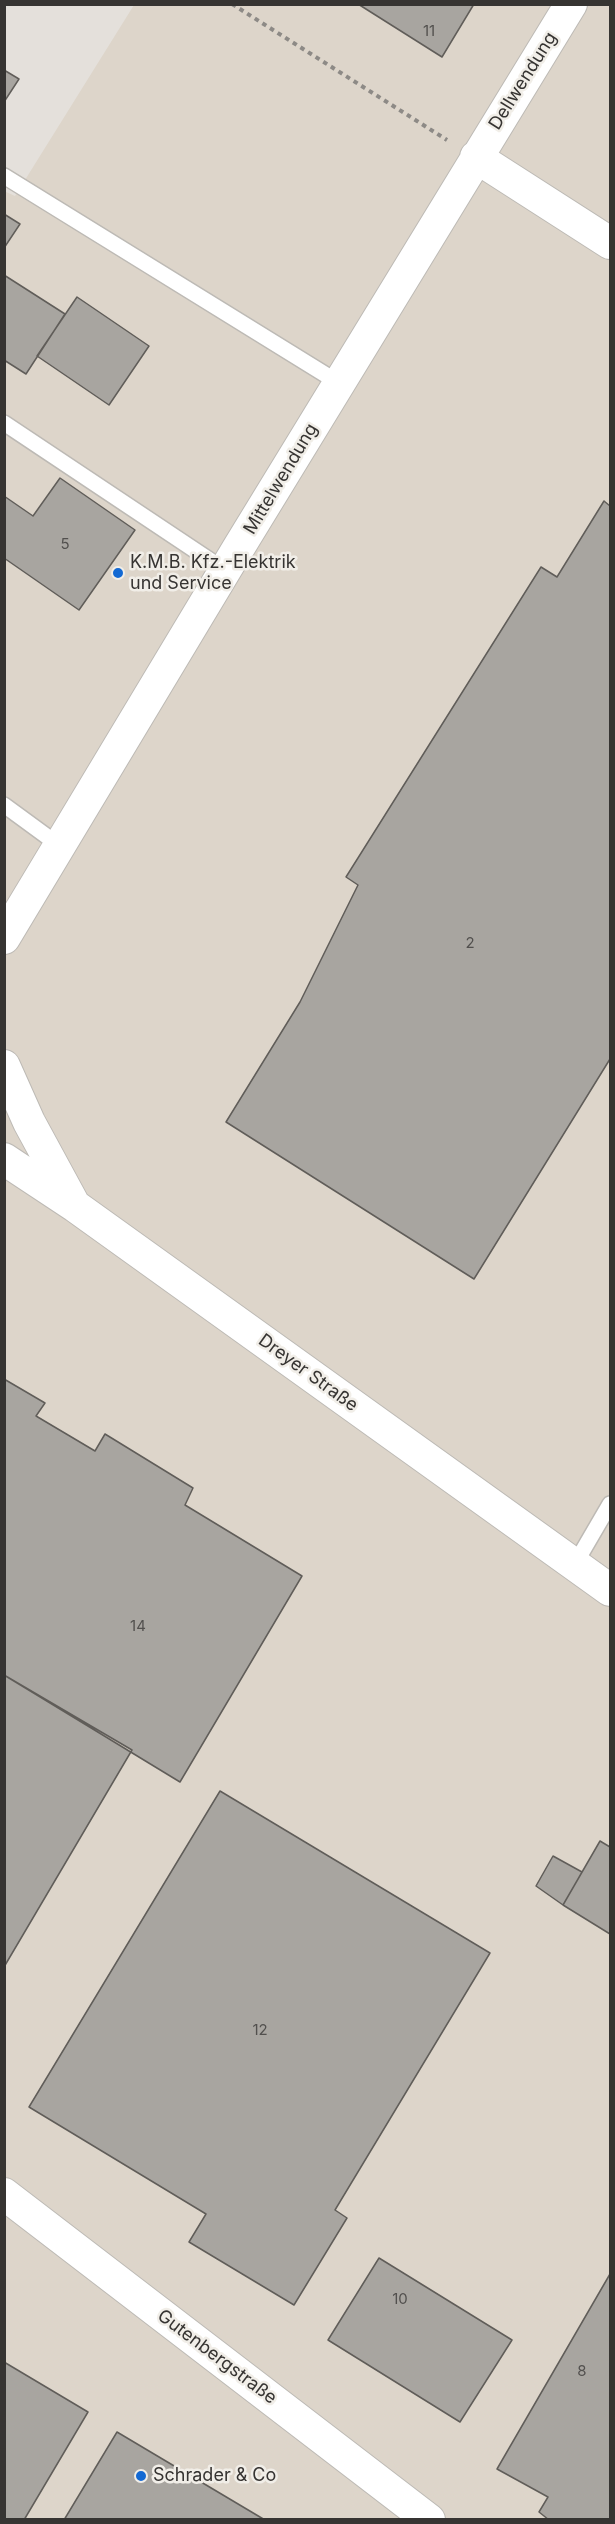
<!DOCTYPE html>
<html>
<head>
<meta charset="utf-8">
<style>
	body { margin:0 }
	#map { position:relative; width:615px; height:2524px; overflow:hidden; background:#e4e0db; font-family:Inter,sans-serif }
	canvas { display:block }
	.frame { position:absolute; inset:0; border:6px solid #363432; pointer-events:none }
</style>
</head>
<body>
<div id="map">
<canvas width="615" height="2524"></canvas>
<div class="frame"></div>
</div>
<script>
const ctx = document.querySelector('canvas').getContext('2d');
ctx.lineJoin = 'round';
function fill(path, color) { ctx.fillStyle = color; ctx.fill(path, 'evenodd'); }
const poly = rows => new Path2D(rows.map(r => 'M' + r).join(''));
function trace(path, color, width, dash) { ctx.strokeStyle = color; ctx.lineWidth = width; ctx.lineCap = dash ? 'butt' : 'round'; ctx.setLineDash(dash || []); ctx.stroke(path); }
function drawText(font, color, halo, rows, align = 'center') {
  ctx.font = font + ' Inter,sans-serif'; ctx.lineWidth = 5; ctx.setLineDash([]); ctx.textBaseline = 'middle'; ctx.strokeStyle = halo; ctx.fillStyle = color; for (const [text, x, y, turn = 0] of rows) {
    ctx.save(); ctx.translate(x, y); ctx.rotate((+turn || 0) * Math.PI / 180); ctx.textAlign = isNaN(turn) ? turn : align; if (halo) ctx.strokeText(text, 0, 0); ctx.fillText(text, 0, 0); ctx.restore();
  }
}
fill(poly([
	[134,5,610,5,610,2519,5,2519,4,191,15,196]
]), '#ddd5ca');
const building = poly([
	[358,4,474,4,442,57,358,4],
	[4,70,19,79,4,102,4,70],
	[4,214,20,224,4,248,4,214],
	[4,275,65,314,26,374,4,360,4,275],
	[77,297,149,346,109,405,37,356,77,297],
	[60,478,135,530,79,610,4,558,4,496,33,516,60,478],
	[604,501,610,506,610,1059,474,1279,226,1122,300,1002,358,885,346,877,541,567,557,577,604,501],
	[4,1379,45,1403,36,1416,95,1451,105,1434,193,1488,185,1505,302,1576,180,1782,4,1675,4,1379],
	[4,1675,132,1750,4,1967,4,1675],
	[220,1791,490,1953,335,2210,347,2218,294,2305,189,2242,206,2214,29,2107,220,1791],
	[600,1841,610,1847,610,1934,563,1905,600,1841],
	[553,1856,582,1872,563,1905,536,1886,553,1856],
	[379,2258,512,2340,460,2422,328,2340,379,2258],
	[610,2274,610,2520,549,2520,539,2512,548,2497,497,2469,610,2274],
	[4,2362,88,2412,24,2520,4,2520,4,2362],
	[117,2432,265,2520,64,2520,117,2432]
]);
fill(building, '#a8a5a0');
trace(building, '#605d59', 1.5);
const service = poly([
	[4,176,339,383],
	[4,423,226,571],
	[4,805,60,846],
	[575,1564,610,1504]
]);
const minor = poly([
	[476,157,610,243],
	[4,938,239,547,571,4],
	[4,1066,29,1122,73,1203],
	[4,1159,75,1206,610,1590],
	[4,2194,429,2520]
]);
trace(service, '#bdbab5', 18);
trace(minor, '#bdbab5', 34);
trace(poly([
	[232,4,447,140]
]), '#8d8a86', 4, [4.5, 4.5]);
trace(service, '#fff', 15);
trace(minor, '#fff', 32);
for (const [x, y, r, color] of [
	[118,573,6,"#1369d3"],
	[141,2476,6,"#1369d3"]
]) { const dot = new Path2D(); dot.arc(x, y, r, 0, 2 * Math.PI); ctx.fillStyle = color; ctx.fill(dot); trace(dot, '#f1eee8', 2); }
drawText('15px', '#52504e', null, [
	["11",429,31],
	["5",65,544],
	["2",470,943],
	["14",138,1626],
	["12",260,2030],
	["10",400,2299],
	["8",582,2371]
]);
drawText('18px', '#363432', '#f1eee8', [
	["Dellwendung",523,81,-58],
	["Mittelwendung",281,479,-59],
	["Dreyer Straße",308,1373,36],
	["Gutenbergstraße",217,2357,37]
]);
drawText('18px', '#363432', '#f1eee8', [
	["K.M.B. Kfz.-Elektrik",130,563],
	["und Service",130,584],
	["Schrader & Co",153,2476]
], 'left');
</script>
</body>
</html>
